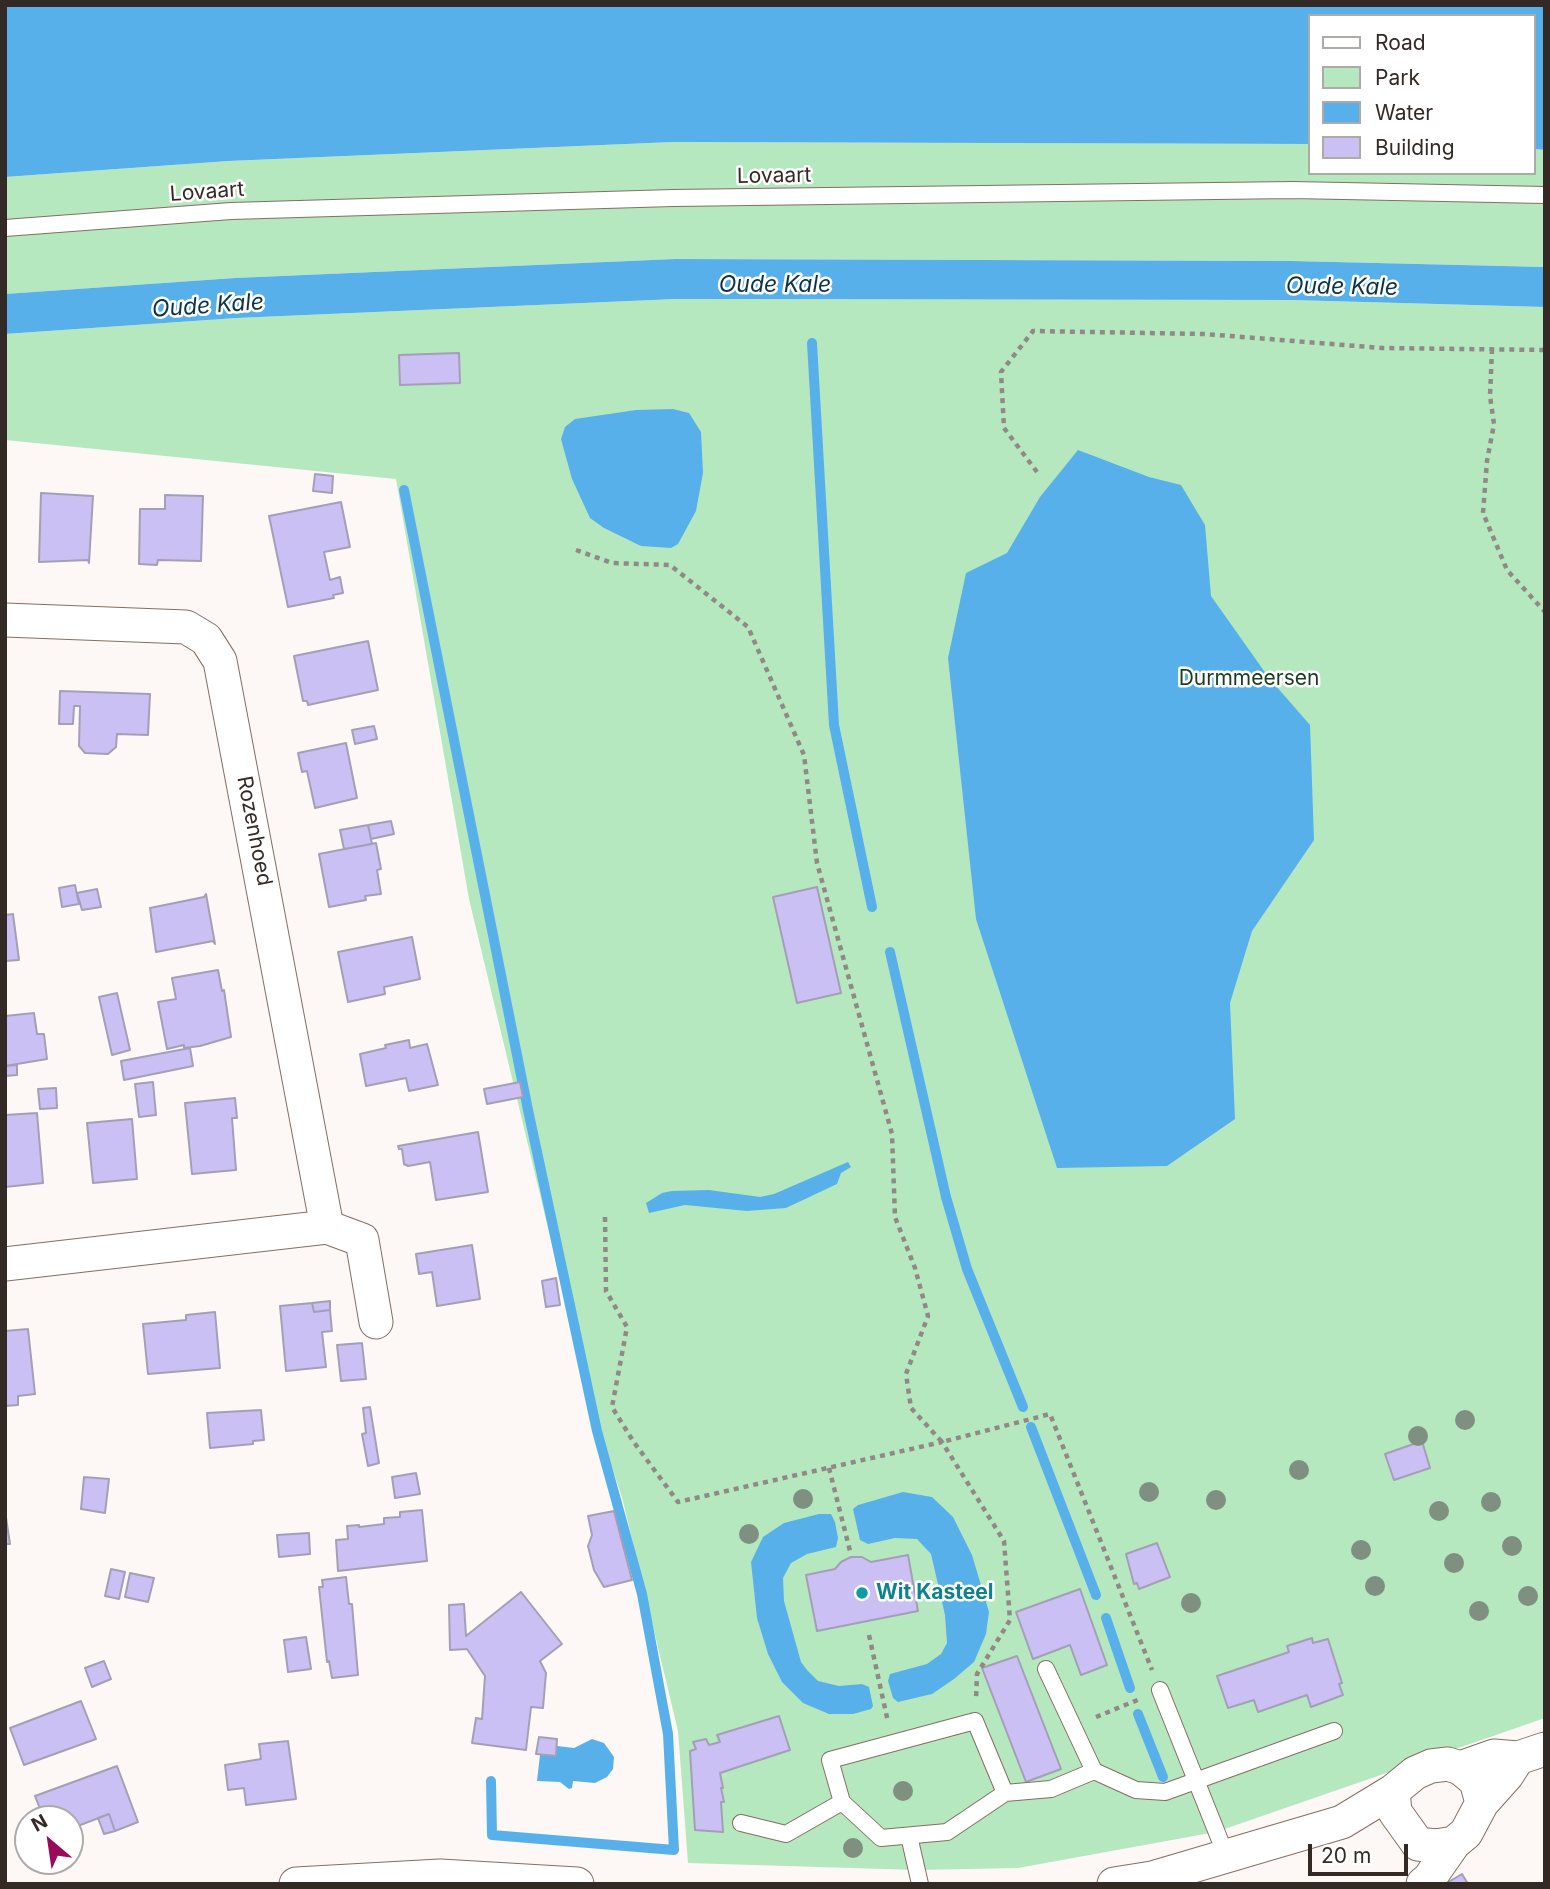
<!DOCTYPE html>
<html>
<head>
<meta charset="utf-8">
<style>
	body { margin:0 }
	#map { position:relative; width:1550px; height:1889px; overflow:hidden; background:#fdf8f5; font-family:Inter,sans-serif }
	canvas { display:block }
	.frame { position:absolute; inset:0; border:7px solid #342a25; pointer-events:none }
	.legend { position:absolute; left:1308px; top:14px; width:228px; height:161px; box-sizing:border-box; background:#fff; border:2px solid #aeaaa8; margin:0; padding:9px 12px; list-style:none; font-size:21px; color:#342a25 }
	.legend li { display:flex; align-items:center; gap:14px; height:35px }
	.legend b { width:35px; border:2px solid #aeaaa8 }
	.north { position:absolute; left:14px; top:1805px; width:70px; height:70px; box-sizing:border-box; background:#fff; border:2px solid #aeaaa8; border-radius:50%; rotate:331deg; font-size:19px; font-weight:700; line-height:28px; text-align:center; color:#342a25 }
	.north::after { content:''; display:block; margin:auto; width:24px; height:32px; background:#990a5d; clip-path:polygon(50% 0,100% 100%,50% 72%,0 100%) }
	.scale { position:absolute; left:1308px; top:1844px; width:100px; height:32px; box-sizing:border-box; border:4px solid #342a25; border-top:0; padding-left:9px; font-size:21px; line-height:24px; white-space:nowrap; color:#342a25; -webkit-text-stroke:5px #fff; paint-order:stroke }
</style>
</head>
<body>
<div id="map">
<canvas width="1550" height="1889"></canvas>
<div class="frame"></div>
<ul class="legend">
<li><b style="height:9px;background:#fff"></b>Road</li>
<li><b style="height:19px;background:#b5e8bf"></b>Park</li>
<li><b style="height:19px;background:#58b0eb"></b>Water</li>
<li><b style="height:19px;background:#cbc0f3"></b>Building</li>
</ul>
<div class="north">N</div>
<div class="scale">20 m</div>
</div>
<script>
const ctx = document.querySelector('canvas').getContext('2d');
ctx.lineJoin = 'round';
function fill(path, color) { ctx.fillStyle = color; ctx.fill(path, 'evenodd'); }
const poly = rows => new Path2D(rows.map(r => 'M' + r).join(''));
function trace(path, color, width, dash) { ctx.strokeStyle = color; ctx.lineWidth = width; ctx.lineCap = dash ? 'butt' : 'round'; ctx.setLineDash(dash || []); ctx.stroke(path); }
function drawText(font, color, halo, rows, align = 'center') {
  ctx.font = font + ' Inter,sans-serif'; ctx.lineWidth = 5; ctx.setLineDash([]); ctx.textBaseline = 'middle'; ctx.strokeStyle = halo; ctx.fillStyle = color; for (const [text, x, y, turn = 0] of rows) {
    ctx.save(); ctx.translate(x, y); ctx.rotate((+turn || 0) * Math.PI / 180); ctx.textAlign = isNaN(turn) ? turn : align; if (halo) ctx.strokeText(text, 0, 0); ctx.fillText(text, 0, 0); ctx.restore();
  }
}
fill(poly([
	[673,142,1310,144,1310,173,1534,173,1534,149,1545,150,1545,267,1292,261,675,259,235,278,5,294,5,177,229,161],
	[676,299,1291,300,1545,307,1545,1718,1216,1832,1018,1868,917,1870,688,1863,678,1731,622,1497,590,1403,469,899,396,479,5,440,5,334,237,318]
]), '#b5e8bf');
fill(poly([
	[5,5,1545,5,1545,150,1534,149,1534,16,1310,16,1310,144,673,142,229,161,5,177],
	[675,259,1292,261,1545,267,1545,307,1291,300,676,299,237,318,5,334,5,294,235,278],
	[673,409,689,413,701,432,703,473,696,511,678,544,671,548,641,546,604,528,590,518,572,479,561,439,565,427,575,419,636,410],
	[1078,450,1149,477,1181,485,1205,525,1211,596,1269,678,1310,725,1314,840,1252,931,1230,1003,1235,1119,1167,1166,1057,1168,976,919,948,658,966,573,1007,553,1040,497],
	[848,1162,851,1167,841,1173,837,1184,786,1208,747,1211,685,1205,649,1213,646,1203,662,1193,672,1191,709,1190,760,1197,774,1194],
	[903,1492,932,1497,953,1517,972,1555,989,1612,986,1634,974,1662,954,1679,932,1694,898,1702,893,1698,888,1681,890,1674,927,1664,941,1654,947,1643,945,1615,931,1554,917,1539,895,1538,868,1544,860,1540,853,1509,858,1505],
	[819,1514,831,1514,835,1522,838,1538,836,1547,807,1554,791,1563,783,1578,784,1601,801,1662,807,1670,818,1681,839,1686,862,1684,869,1687,873,1706,871,1709,853,1714,829,1714,803,1703,782,1682,768,1654,757,1618,751,1562,763,1537,784,1523],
	[592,1739,604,1743,614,1757,613,1769,607,1777,595,1783,573,1781,572,1788,569,1789,560,1782,537,1781,540,1755,555,1756,557,1746,574,1748]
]), '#58b0eb');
trace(poly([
	[812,343,834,725,872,907],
	[404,490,528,1110,597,1431,642,1594,668,1734,674,1850,492,1835,491,1781],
	[890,952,946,1197,967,1269,1023,1407],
	[1031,1427,1096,1595],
	[1106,1618,1130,1688],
	[1138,1714,1163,1777]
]), '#58b0eb', 10);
const building = poly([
	[459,353,460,383,400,385,399,355,459,353],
	[315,474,333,476,332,493,313,491,315,474],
	[41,493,93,496,89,563,88,560,39,562,41,493],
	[165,495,203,496,201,561,158,560,157,565,139,564,140,509,165,509,165,495],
	[341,502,350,547,324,552,330,580,340,577,343,593,333,595,334,598,288,607,269,516,341,502],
	[368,641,378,690,308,705,307,701,303,701,294,656,368,641],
	[60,691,150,694,148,735,117,734,116,747,108,754,85,753,79,746,80,706,74,706,73,724,59,724,60,691],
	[374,726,377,739,355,744,352,730,374,726],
	[346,743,357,798,315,808,307,771,302,772,298,753,346,743],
	[391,821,394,834,371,839,368,825,391,821],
	[368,825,372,844,344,849,340,830,368,825],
	[376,843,381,869,377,870,381,894,365,896,366,900,329,907,319,854,376,843],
	[75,885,79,904,62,907,59,888,75,885],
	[817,887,841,993,797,1003,773,897,817,887],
	[97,889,101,907,82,910,77,893,97,889],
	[206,894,215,944,213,941,156,952,150,908,204,897,206,894],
	[13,914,19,960,5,961,5,915,13,914],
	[412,937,420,979,384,987,385,994,348,1002,338,952,412,937],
	[218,970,222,991,224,990,231,1037,200,1046,184,1048,184,1045,167,1049,158,1002,176,999,172,978,218,970],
	[117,993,130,1050,112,1055,99,997,117,993],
	[34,1013,37,1034,44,1034,47,1059,5,1066,5,1016,34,1013],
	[409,1040,410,1048,427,1044,438,1085,409,1091,406,1078,366,1086,360,1054,386,1048,385,1045,409,1040],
	[190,1048,193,1066,124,1080,121,1061,190,1048],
	[17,1065,17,1075,5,1076,5,1066,17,1065],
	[153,1082,156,1115,139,1117,135,1084,153,1082],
	[520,1082,523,1097,487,1104,484,1089,520,1082],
	[56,1088,57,1108,40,1109,38,1089,56,1088],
	[235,1098,237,1118,232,1118,236,1170,192,1174,185,1103,235,1098],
	[37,1113,43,1183,5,1187,5,1115,37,1113],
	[132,1119,137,1179,93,1183,87,1123,132,1119],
	[478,1132,488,1192,436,1200,430,1162,408,1166,404,1164,402,1149,399,1149,398,1146,478,1132],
	[472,1245,480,1299,437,1306,432,1272,419,1274,416,1254,472,1245],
	[556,1278,560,1305,546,1307,542,1281,556,1278],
	[330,1301,330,1310,314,1312,312,1303,330,1301],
	[312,1303,314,1312,330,1310,332,1331,322,1332,326,1367,286,1371,280,1306,312,1303],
	[215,1312,220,1368,148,1374,143,1324,186,1320,186,1315,215,1312],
	[28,1329,35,1394,18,1396,18,1405,5,1406,5,1331,28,1329],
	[362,1343,366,1379,341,1381,337,1345,362,1343],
	[370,1407,379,1463,368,1466,362,1434,366,1433,363,1408,370,1407],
	[261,1410,264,1440,253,1441,253,1444,210,1448,207,1413,261,1410],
	[1422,1441,1430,1468,1394,1480,1385,1454,1422,1441],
	[416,1473,420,1494,395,1498,392,1477,416,1473],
	[84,1477,109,1479,105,1513,81,1509,84,1477],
	[422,1510,427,1561,338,1571,336,1540,348,1539,347,1526,359,1525,359,1527,384,1524,384,1518,400,1517,400,1512,422,1510],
	[5,1511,10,1544,5,1544,5,1511],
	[614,1511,632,1580,604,1587,594,1570,588,1546,592,1535,588,1516,614,1511],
	[309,1533,310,1554,279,1557,277,1535,309,1533],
	[1157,1543,1170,1577,1139,1589,1137,1583,1134,1584,1126,1554,1157,1543],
	[908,1555,918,1611,817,1631,806,1575,835,1569,841,1562,851,1557,862,1557,871,1562,908,1555],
	[111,1569,125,1572,119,1599,105,1596,111,1569],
	[130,1573,154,1578,148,1602,125,1597,130,1573],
	[346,1577,349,1604,352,1604,358,1675,332,1678,329,1661,327,1662,319,1587,323,1587,322,1580,346,1577],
	[1080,1589,1107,1665,1081,1675,1070,1645,1033,1659,1016,1612,1080,1589],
	[521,1592,562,1644,540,1661,546,1673,543,1708,531,1707,526,1750,472,1743,476,1718,482,1719,485,1676,467,1649,450,1650,449,1605,464,1604,466,1636,521,1592],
	[306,1637,311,1669,288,1672,284,1640,306,1637],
	[1312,1638,1313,1643,1328,1639,1342,1683,1339,1684,1343,1695,1311,1707,1307,1695,1258,1712,1254,1700,1228,1708,1217,1676,1289,1652,1287,1646,1312,1638],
	[1017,1656,1061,1769,1026,1782,982,1668,1017,1656],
	[104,1661,111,1679,92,1687,85,1668,104,1661],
	[81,1701,96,1739,24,1765,10,1728,81,1701],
	[779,1716,790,1750,720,1773,723,1788,721,1788,724,1802,721,1802,723,1832,695,1830,690,1751,696,1749,693,1742,706,1739,709,1745,720,1742,717,1735,779,1716],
	[539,1737,557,1739,556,1756,536,1754,539,1737],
	[288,1741,296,1799,246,1805,244,1788,228,1790,225,1765,261,1759,259,1744,288,1741],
	[117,1766,138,1822,115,1831,109,1814,70,1829,70,1819,44,1819,35,1796,117,1766],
	[109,1814,115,1831,104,1834,98,1818,109,1814],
	[1462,1874,1468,1884,1445,1884,1462,1874]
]);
fill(building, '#cbc0f3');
trace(building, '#a39fb6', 2);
const service = poly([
	[5,228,231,211,673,198,1293,190,1545,195],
	[1046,1669,1094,1771],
	[1160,1690,1227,1858],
	[975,1721,1005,1793,947,1832,881,1838,842,1802,830,1760,975,1721],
	[1005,1793,1051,1789,1094,1771,1136,1790,1165,1792,1334,1731],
	[741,1823,786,1834,842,1802],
	[909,1836,920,1884]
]);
const minor = poly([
	[5,620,186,627,206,639,220,661,327,1227,5,1264],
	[327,1227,362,1240,376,1322],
	[1460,1768,1494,1756,1518,1758,1545,1749],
	[1393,1791,1395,1812,1418,1844,1436,1846,1454,1843,1466,1833,1482,1803,1507,1775,1518,1758],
	[296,1884,440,1876,577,1884],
	[1114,1884,1152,1878,1342,1822,1393,1791,1415,1773,1431,1766,1448,1764,1460,1768,1476,1781,1482,1803],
	[1423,1884,1429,1879,1454,1843]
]);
trace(service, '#846e62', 18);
trace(minor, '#846e62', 35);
trace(poly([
	[1492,349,1490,396,1494,424,1487,461,1483,513,1507,570,1545,612],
	[1037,472,1004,428,1001,372,1033,331,1205,334,1382,348,1545,350],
	[576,550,612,563,670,565,748,627,804,755,817,863,892,1134,895,1217,915,1268,928,1316,906,1374,911,1408,942,1442,1050,1414,1152,1670],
	[605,1217,606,1291,627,1327,612,1407,633,1441,678,1502,942,1442,1004,1541,1010,1620,977,1674,976,1699],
	[829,1468,850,1551],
	[869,1635,888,1722],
	[1096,1717,1140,1699]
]), '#918985', 4.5, [5, 5]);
trace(service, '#fff', 16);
trace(minor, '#fff', 33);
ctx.fillStyle = '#7f9081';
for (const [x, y] of [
	[1465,1420],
	[1418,1436],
	[1299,1470],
	[1149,1492],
	[803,1499],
	[1216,1500],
	[1491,1502],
	[1439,1511],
	[749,1534],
	[1512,1546],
	[1361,1550],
	[1454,1563],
	[1375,1586],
	[1528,1596],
	[1191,1603],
	[1479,1611],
	[903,1791],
	[853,1848]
]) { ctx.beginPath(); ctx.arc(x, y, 10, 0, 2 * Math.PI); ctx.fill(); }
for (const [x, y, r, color] of [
	[862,1593,7,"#0f9aa8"]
]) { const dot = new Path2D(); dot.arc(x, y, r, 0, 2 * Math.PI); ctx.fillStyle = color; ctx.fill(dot); trace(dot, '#fff', 2.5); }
drawText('21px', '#342a25', '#fff', [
	["Lovaart",774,176,-1],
	["Lovaart",207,192,-4],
	["Rozenhoed",254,831,79]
]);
drawText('21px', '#183b22', '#fff', [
	["Durmmeersen",1249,679]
]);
drawText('bold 21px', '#0d838f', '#fff', [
	["Wit Kasteel",876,1593]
], 'left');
drawText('italic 23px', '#0c334a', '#fff', [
	["Oude Kale",775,285],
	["Oude Kale",1342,287,1],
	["Oude Kale",208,306,-4]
]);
</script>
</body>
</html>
